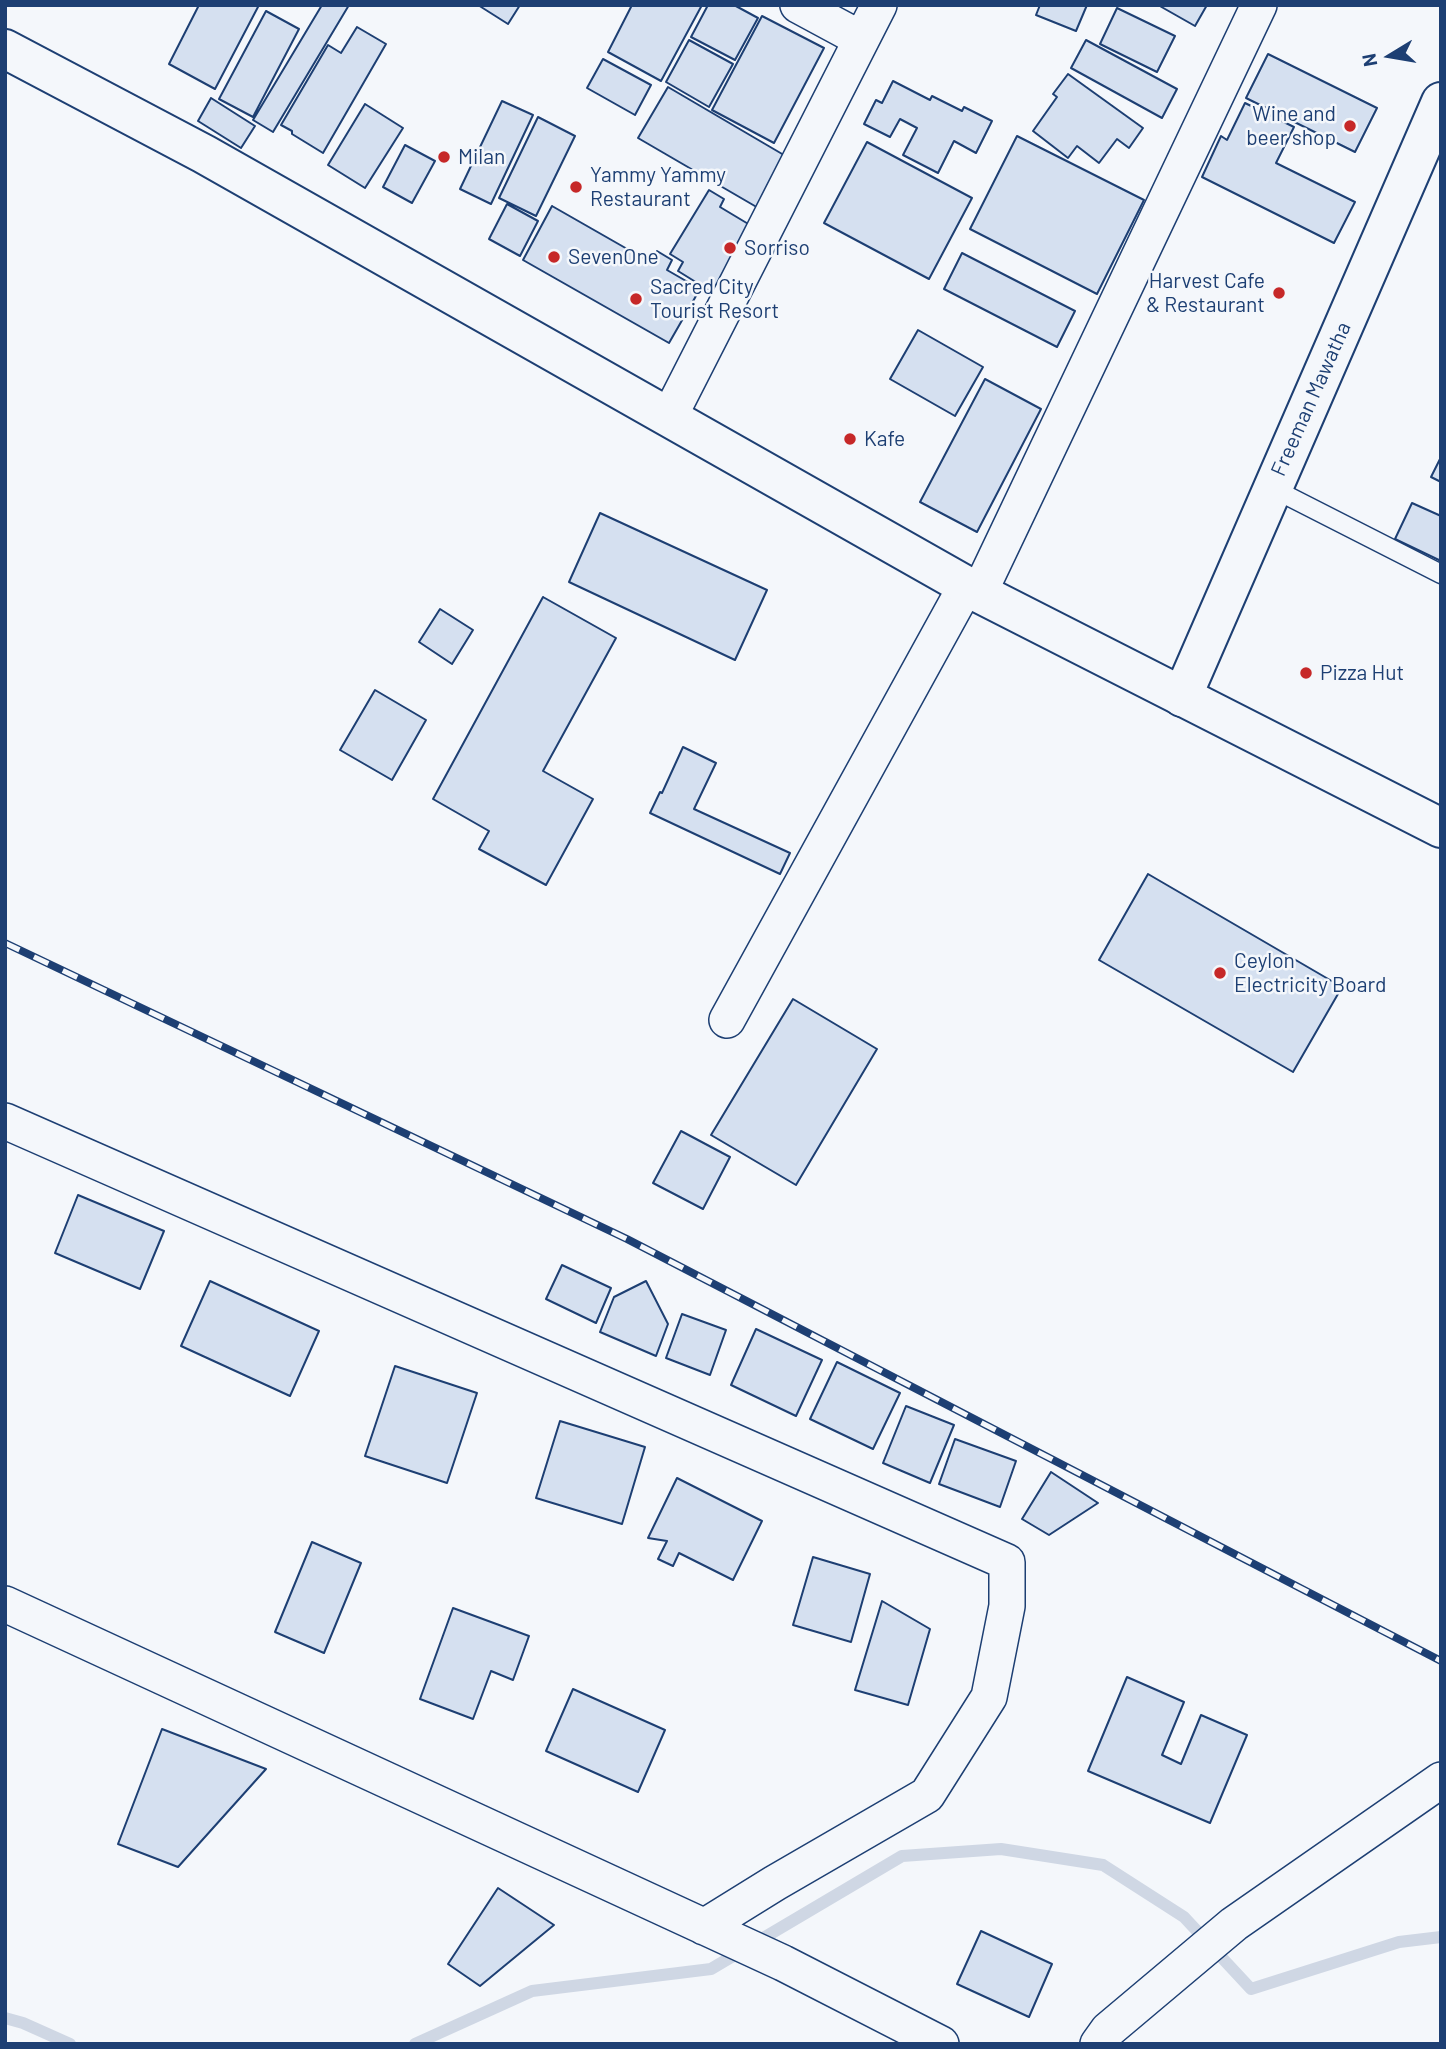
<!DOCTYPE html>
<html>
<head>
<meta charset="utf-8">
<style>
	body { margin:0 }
	#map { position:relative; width:1446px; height:2049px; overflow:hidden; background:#f4f7fb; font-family:Barlow,sans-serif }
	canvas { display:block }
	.frame { position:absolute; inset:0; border:7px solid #1d3f73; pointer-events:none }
	.north { position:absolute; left:1355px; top:21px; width:70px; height:70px; -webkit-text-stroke:5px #f4f7fb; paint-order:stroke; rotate:259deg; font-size:19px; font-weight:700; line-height:28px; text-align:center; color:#1d3f73 }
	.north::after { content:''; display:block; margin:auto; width:24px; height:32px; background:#1d3f73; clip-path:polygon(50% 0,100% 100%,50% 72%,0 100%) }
</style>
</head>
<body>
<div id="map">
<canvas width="1446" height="2049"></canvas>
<div class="frame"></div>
<div class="north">N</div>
</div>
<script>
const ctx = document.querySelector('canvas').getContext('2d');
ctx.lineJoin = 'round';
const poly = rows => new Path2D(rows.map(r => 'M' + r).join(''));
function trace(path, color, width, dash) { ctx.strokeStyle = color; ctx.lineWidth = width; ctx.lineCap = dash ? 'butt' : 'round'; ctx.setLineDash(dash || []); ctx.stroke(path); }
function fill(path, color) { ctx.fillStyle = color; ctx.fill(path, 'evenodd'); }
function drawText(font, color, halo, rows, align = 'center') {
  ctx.font = font + ' Barlow,sans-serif'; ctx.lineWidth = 5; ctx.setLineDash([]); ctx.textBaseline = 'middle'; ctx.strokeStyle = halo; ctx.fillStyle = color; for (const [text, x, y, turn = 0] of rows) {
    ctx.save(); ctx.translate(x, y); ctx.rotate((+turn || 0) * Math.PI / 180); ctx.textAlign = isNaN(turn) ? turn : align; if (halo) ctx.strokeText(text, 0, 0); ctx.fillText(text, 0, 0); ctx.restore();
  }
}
trace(poly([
	[5,2018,23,2023,70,2044],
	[415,2044,532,1991,711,1969,902,1856,1001,1849,1103,1865,1184,1917,1251,1989,1399,1942,1441,1937]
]), '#cfd7e4', 12);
const building = poly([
	[199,5,259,5,215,89,169,64,199,5],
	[322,5,349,5,273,132,253,120,322,5],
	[478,5,520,5,508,24,478,5],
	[632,5,702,5,661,81,608,52,632,5],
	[708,5,734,5,758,18,735,60,691,37,708,5],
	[1040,5,1087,5,1076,31,1036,15,1040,5],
	[1158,5,1207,5,1195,26,1158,5],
	[1117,8,1175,36,1157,72,1100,44,1117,8],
	[266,11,299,29,253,117,219,99,266,11],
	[762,16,824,48,774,143,712,110,762,16],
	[357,27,386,44,323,153,292,134,292,131,281,125,328,45,341,53,357,27],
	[689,40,733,64,709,107,666,82,689,40],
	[1086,40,1177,89,1162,118,1071,68,1086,40],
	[1268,54,1377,108,1355,152,1246,98,1268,54],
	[603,59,651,85,635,115,587,88,603,59],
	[1068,74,1143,128,1129,148,1117,139,1099,163,1077,146,1068,158,1033,131,1057,97,1053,94,1068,74],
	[893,81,930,100,932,96,962,111,964,107,992,121,976,153,954,141,938,173,903,155,917,128,900,119,890,137,864,124,876,100,882,103,893,81],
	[668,87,789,158,760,209,638,138,668,87],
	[211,98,255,126,241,148,198,121,211,98],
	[502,101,533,115,491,204,460,189,502,101],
	[1245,103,1294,127,1276,163,1355,202,1334,243,1202,177,1221,136,1227,140,1245,103],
	[365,104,403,128,365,188,328,165,365,104],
	[538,117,575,136,536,216,499,198,538,117],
	[1017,136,1144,200,1097,294,970,229,1017,136],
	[867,142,972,198,929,279,824,223,867,142],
	[405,145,435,161,412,203,383,187,405,145],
	[709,190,724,199,720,207,755,228,715,294,678,271,683,262,670,254,709,190],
	[507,204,538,221,520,256,489,239,507,204],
	[552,206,650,262,657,251,672,260,667,270,700,289,669,343,523,260,552,206],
	[962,253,1075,311,1057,347,944,289,962,253],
	[918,330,983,367,955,416,890,379,918,330],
	[985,379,1041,409,977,532,920,502,985,379],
	[1441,457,1441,482,1431,477,1441,457],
	[1412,503,1441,516,1441,561,1395,539,1412,503],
	[600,513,767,590,735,660,569,582,600,513],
	[543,597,616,638,543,771,593,799,546,885,479,849,489,831,433,799,543,597],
	[440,609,473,630,452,664,419,642,440,609],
	[375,690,426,720,392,780,340,750,375,690],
	[683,747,716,763,694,809,790,853,780,874,650,813,660,792,662,793,683,747],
	[1148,874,1342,987,1293,1072,1099,960,1148,874],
	[793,999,877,1049,796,1185,711,1135,793,999],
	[681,1131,730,1157,703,1209,653,1183,681,1131],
	[78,1195,164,1231,140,1289,55,1253,78,1195],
	[562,1265,611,1288,596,1323,546,1299,562,1265],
	[210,1281,319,1331,290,1396,181,1346,210,1281],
	[646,1281,668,1324,656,1356,600,1332,614,1297,646,1281],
	[682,1314,726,1330,710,1375,666,1358,682,1314],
	[756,1329,822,1360,796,1416,731,1385,756,1329],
	[837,1362,900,1393,873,1449,810,1419,837,1362],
	[395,1366,477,1393,447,1483,365,1456,395,1366],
	[906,1406,954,1425,930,1483,883,1463,906,1406],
	[560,1421,645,1447,622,1524,536,1498,560,1421],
	[955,1439,1016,1461,1000,1507,939,1484,955,1439],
	[1051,1472,1098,1503,1049,1535,1022,1519,1051,1472],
	[677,1478,762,1521,733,1580,679,1553,673,1566,658,1559,667,1541,648,1538,677,1478],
	[312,1542,361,1563,324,1653,275,1632,312,1542],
	[813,1557,870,1574,851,1642,793,1625,813,1557],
	[882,1601,930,1629,908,1705,855,1690,882,1601],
	[453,1608,529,1636,513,1680,491,1671,473,1719,420,1699,453,1608],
	[1127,1677,1184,1702,1162,1755,1181,1764,1201,1715,1247,1735,1210,1823,1088,1771,1127,1677],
	[573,1689,665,1730,638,1792,546,1751,573,1689],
	[162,1729,266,1769,178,1867,118,1844,162,1729],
	[498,1888,554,1925,480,1986,448,1964,498,1888],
	[981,1931,1052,1964,1029,2017,957,1984,981,1931]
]);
fill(building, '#d5e0f0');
trace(building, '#1d3f73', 2);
const service = poly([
	[1272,488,1441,574]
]);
const minor = poly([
	[798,5,861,39],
	[669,417,879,5],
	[979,593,1259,5],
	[727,1020,966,586],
	[5,1121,1007,1562,1007,1606,989,1697,927,1795,775,1883,704,1927],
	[5,1604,783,1963,941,2044],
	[1098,2044,1108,2030,1234,1924,1441,1780]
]);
const tertiary = poly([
	[1182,697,1441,102]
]);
const primary = poly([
	[5,49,204,154,979,593,1441,828]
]);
trace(service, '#1d3f73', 21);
trace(minor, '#1d3f73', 38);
trace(tertiary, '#1d3f73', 42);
trace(primary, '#1d3f73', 42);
trace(service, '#f4f7fb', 18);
trace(minor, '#f4f7fb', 35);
trace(tertiary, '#f4f7fb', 38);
trace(primary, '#f4f7fb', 38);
const rail = poly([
	[5,943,627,1239,1441,1661]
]);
trace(rail, '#1d3f73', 8);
trace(rail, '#f4f7fb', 5, [16]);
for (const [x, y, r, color] of [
	[1350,126,7,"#c62828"],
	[444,157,7,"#c62828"],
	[576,187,7,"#c62828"],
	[730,248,7,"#c62828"],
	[554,257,7,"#c62828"],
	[1279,293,7,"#c62828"],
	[636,299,7,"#c62828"],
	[850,439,7,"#c62828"],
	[1306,673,7,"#c62828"],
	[1220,973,7,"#c62828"]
]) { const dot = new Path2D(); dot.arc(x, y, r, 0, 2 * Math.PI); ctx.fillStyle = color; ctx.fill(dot); trace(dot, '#f4f7fb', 2.5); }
drawText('21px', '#1d3f73', '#f4f7fb', [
	["Wine and",1336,114,"right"],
	["beer shop",1336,138,"right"],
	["Milan",458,157],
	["Yammy Yammy",590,175],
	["Restaurant",590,199],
	["Sorriso",744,248],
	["SevenOne",568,257],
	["Harvest Cafe",1265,281,"right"],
	["& Restaurant",1265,305,"right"],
	["Sacred City",650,287],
	["Tourist Resort",650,311],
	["Kafe",864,439],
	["Pizza Hut",1320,673],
	["Ceylon",1234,961],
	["Electricity Board",1234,985]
], 'left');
drawText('21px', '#1d3f73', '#f4f7fb', [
	["Freeman Mawatha",1311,399,-66]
]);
</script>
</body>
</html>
